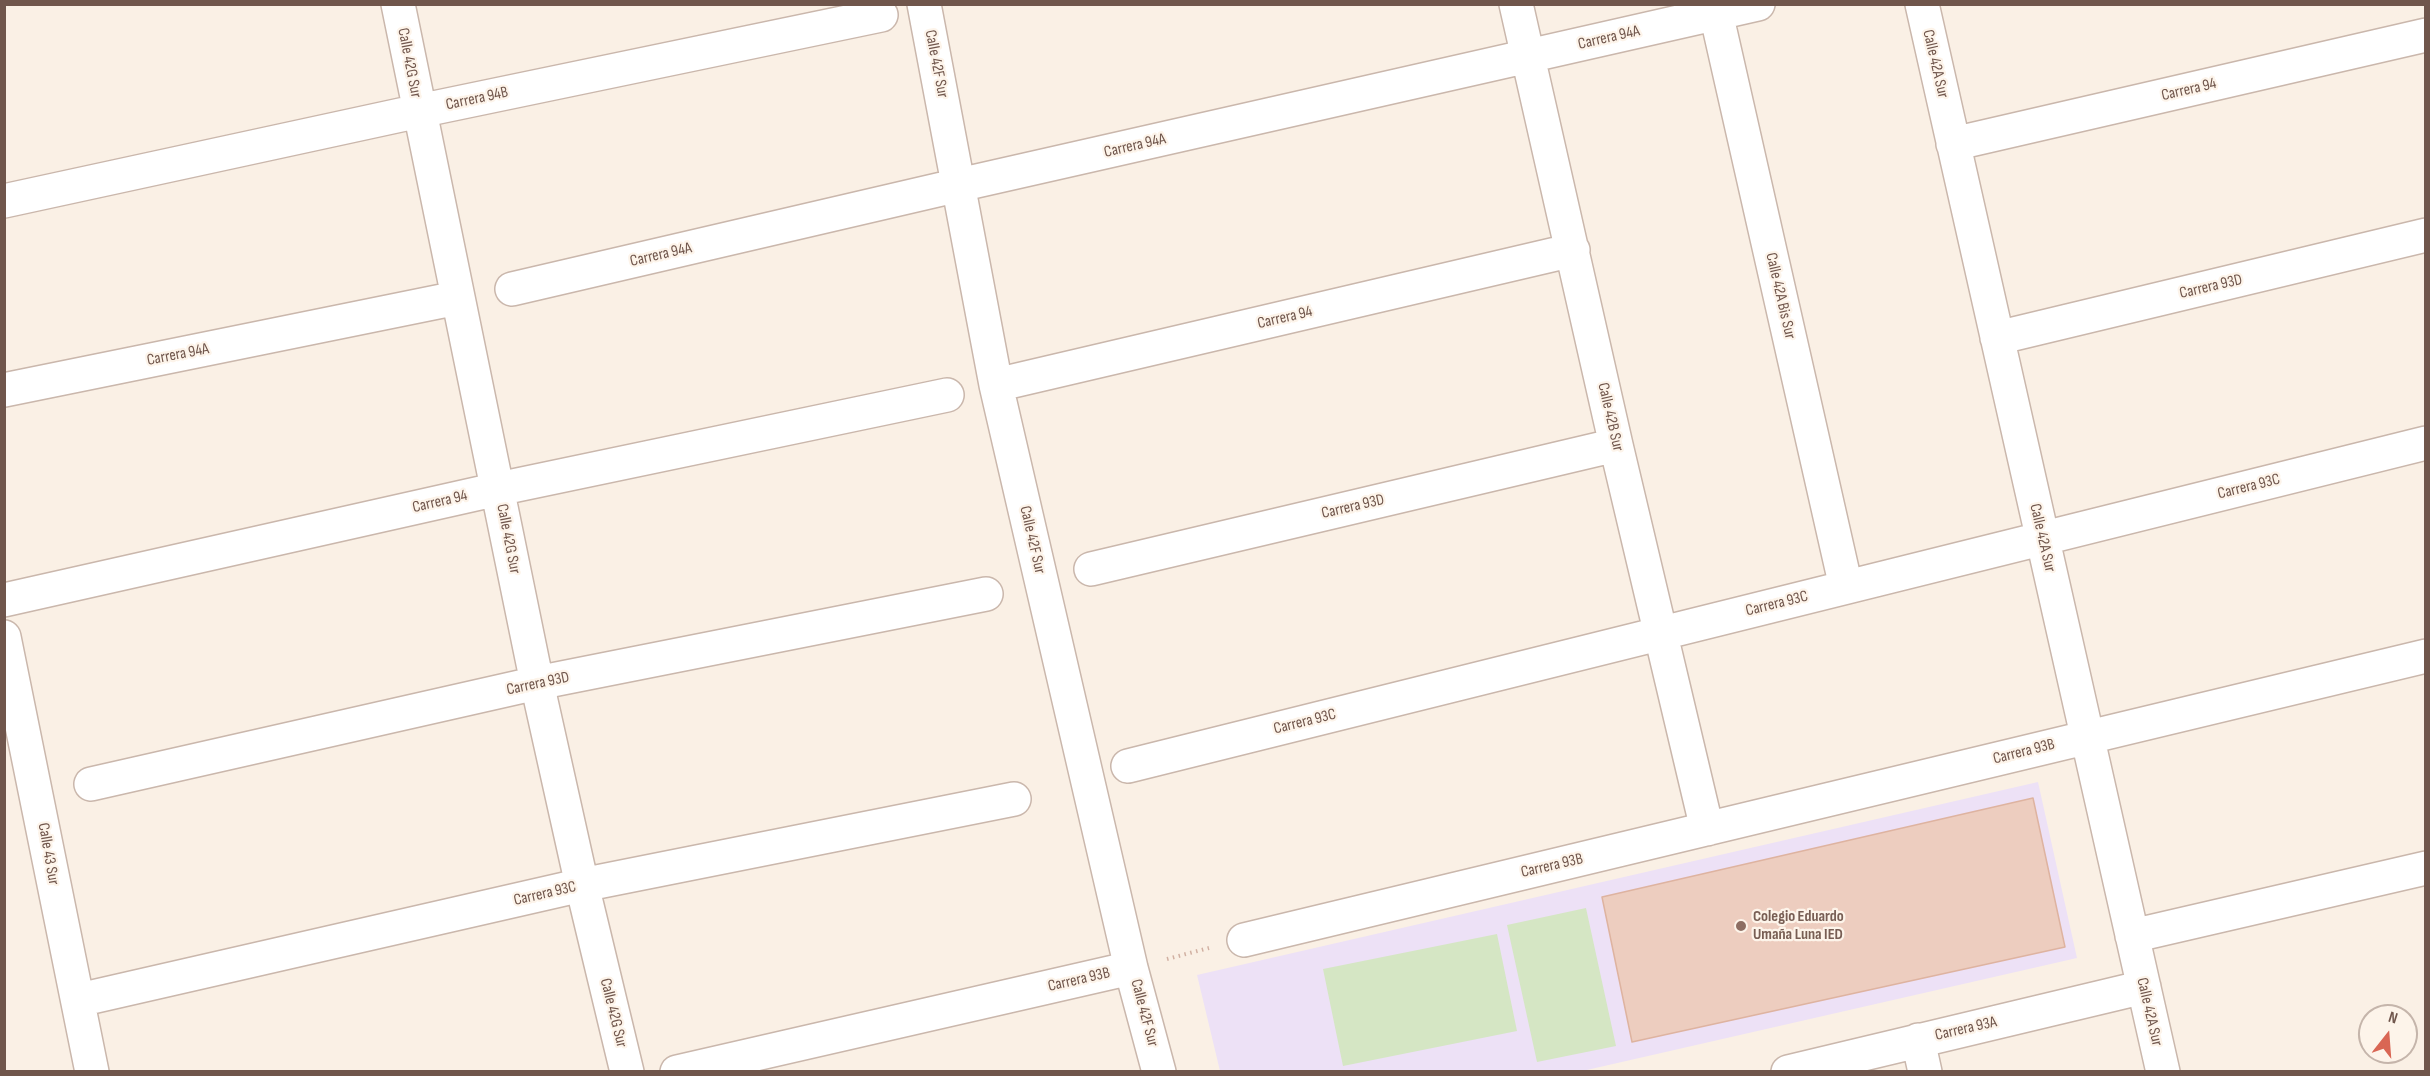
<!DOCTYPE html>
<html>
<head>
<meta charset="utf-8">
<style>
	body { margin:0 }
	#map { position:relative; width:2430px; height:1076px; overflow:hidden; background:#faf0e5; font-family:"Sofia Sans Condensed",sans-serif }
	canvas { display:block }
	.frame { position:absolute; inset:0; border:6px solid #70564c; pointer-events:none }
	.north { position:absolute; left:2358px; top:1004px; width:60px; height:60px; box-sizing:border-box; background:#fdf4ea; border:2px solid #c5b5ab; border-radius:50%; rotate:17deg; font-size:16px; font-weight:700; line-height:24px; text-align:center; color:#70564c }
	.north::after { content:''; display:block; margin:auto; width:21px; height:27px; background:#d96654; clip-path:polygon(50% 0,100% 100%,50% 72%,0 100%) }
</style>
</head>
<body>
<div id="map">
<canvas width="2430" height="1076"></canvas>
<div class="frame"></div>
<div class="north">N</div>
</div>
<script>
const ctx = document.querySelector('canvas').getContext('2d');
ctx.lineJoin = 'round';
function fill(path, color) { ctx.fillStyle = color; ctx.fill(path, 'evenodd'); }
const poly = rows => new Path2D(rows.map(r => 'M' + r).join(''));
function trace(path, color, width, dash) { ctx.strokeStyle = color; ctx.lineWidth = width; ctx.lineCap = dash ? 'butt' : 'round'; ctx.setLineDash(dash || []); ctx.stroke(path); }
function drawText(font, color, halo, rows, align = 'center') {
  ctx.font = font + ' "Sofia Sans Condensed",sans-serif'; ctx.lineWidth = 4.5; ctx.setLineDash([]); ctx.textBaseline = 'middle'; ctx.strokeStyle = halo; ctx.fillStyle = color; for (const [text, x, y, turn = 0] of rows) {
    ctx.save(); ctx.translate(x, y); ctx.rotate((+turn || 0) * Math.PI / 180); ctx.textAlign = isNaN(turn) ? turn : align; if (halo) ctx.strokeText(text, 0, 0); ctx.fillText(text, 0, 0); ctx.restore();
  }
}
fill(poly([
	[2038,782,2077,958,1578,1072,1220,1071,1197,975]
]), '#ede1f6');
fill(poly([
	[1586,908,1616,1046,1537,1062,1507,925],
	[1497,934,1517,1031,1343,1066,1323,969]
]), '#d5e6c4');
const building = poly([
	[2033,798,2065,947,1632,1042,1602,897,2033,798]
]);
fill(building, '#edcdbf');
trace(building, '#deb3a0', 1.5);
const minor = poly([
	[398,4,537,683,582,885,627,1072],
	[924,4,996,385,1131,968,1159,1072],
	[1516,4,1616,445,1707,829],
	[1714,4,1846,587],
	[1922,4,2163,1072],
	[1953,144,2426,35],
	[4,201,419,111,881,15],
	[512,289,959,185,1758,4],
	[1997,338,2426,235],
	[996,385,1573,250],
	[4,390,457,298],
	[1091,569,1616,445],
	[4,600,498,489,947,395],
	[4,637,92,1072],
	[1128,766,2426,443],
	[91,784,537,683,986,594],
	[2132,936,2426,868],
	[1244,940,2426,656],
	[79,1000,582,885,1014,799],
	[1918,1040,1925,1072],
	[677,1072,1131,968],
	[1788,1072,2144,987]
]);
trace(minor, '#cab7ac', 36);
trace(poly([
	[1167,959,1209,948]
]), '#d1b0a2', 4, [1.5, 4.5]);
trace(minor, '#fff', 33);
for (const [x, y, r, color] of [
	[1741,926,6,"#8d6e63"]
]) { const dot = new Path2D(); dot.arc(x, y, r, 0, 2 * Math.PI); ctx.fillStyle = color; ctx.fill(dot); trace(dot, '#fdf4ea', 2); }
drawText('16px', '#70564c', '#fdf4ea', [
	["Carrera 94A",1609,38,-13],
	["Calle 42G Sur",409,63,79],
	["Calle 42F Sur",936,64,79],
	["Calle 42A Sur",1935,64,77],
	["Carrera 94",2189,90,-13],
	["Carrera 94B",477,99,-12],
	["Carrera 94A",1135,146,-13],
	["Carrera 94A",661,255,-13],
	["Carrera 93D",2211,287,-13],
	["Calle 42A Bis Sur",1780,296,77],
	["Carrera 94",1285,318,-13],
	["Carrera 94A",178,355,-11],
	["Calle 42B Sur",1610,417,77],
	["Carrera 93C",2249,487,-14],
	["Carrera 94",440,502,-13],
	["Carrera 93D",1353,507,-13],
	["Calle 42A Sur",2042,538,77],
	["Calle 42G Sur",508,539,79],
	["Calle 42F Sur",1032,540,77],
	["Carrera 93C",1777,604,-14],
	["Carrera 93D",538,684,-12],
	["Carrera 93C",1305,722,-14],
	["Carrera 93B",2024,752,-14],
	["Calle 43 Sur",48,854,80],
	["Carrera 93B",1552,866,-13],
	["Carrera 93C",545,894,-13],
	["Carrera 93B",1079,980,-13],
	["Calle 42A Sur",2149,1012,77],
	["Calle 42G Sur",613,1013,76],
	["Calle 42F Sur",1144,1013,75],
	["Carrera 93A",1966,1029,-13]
]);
drawText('bold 16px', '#785e54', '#fdf4ea', [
	["Colegio Eduardo",1753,917],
	["Umaña Luna IED",1753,935]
], 'left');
</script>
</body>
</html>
